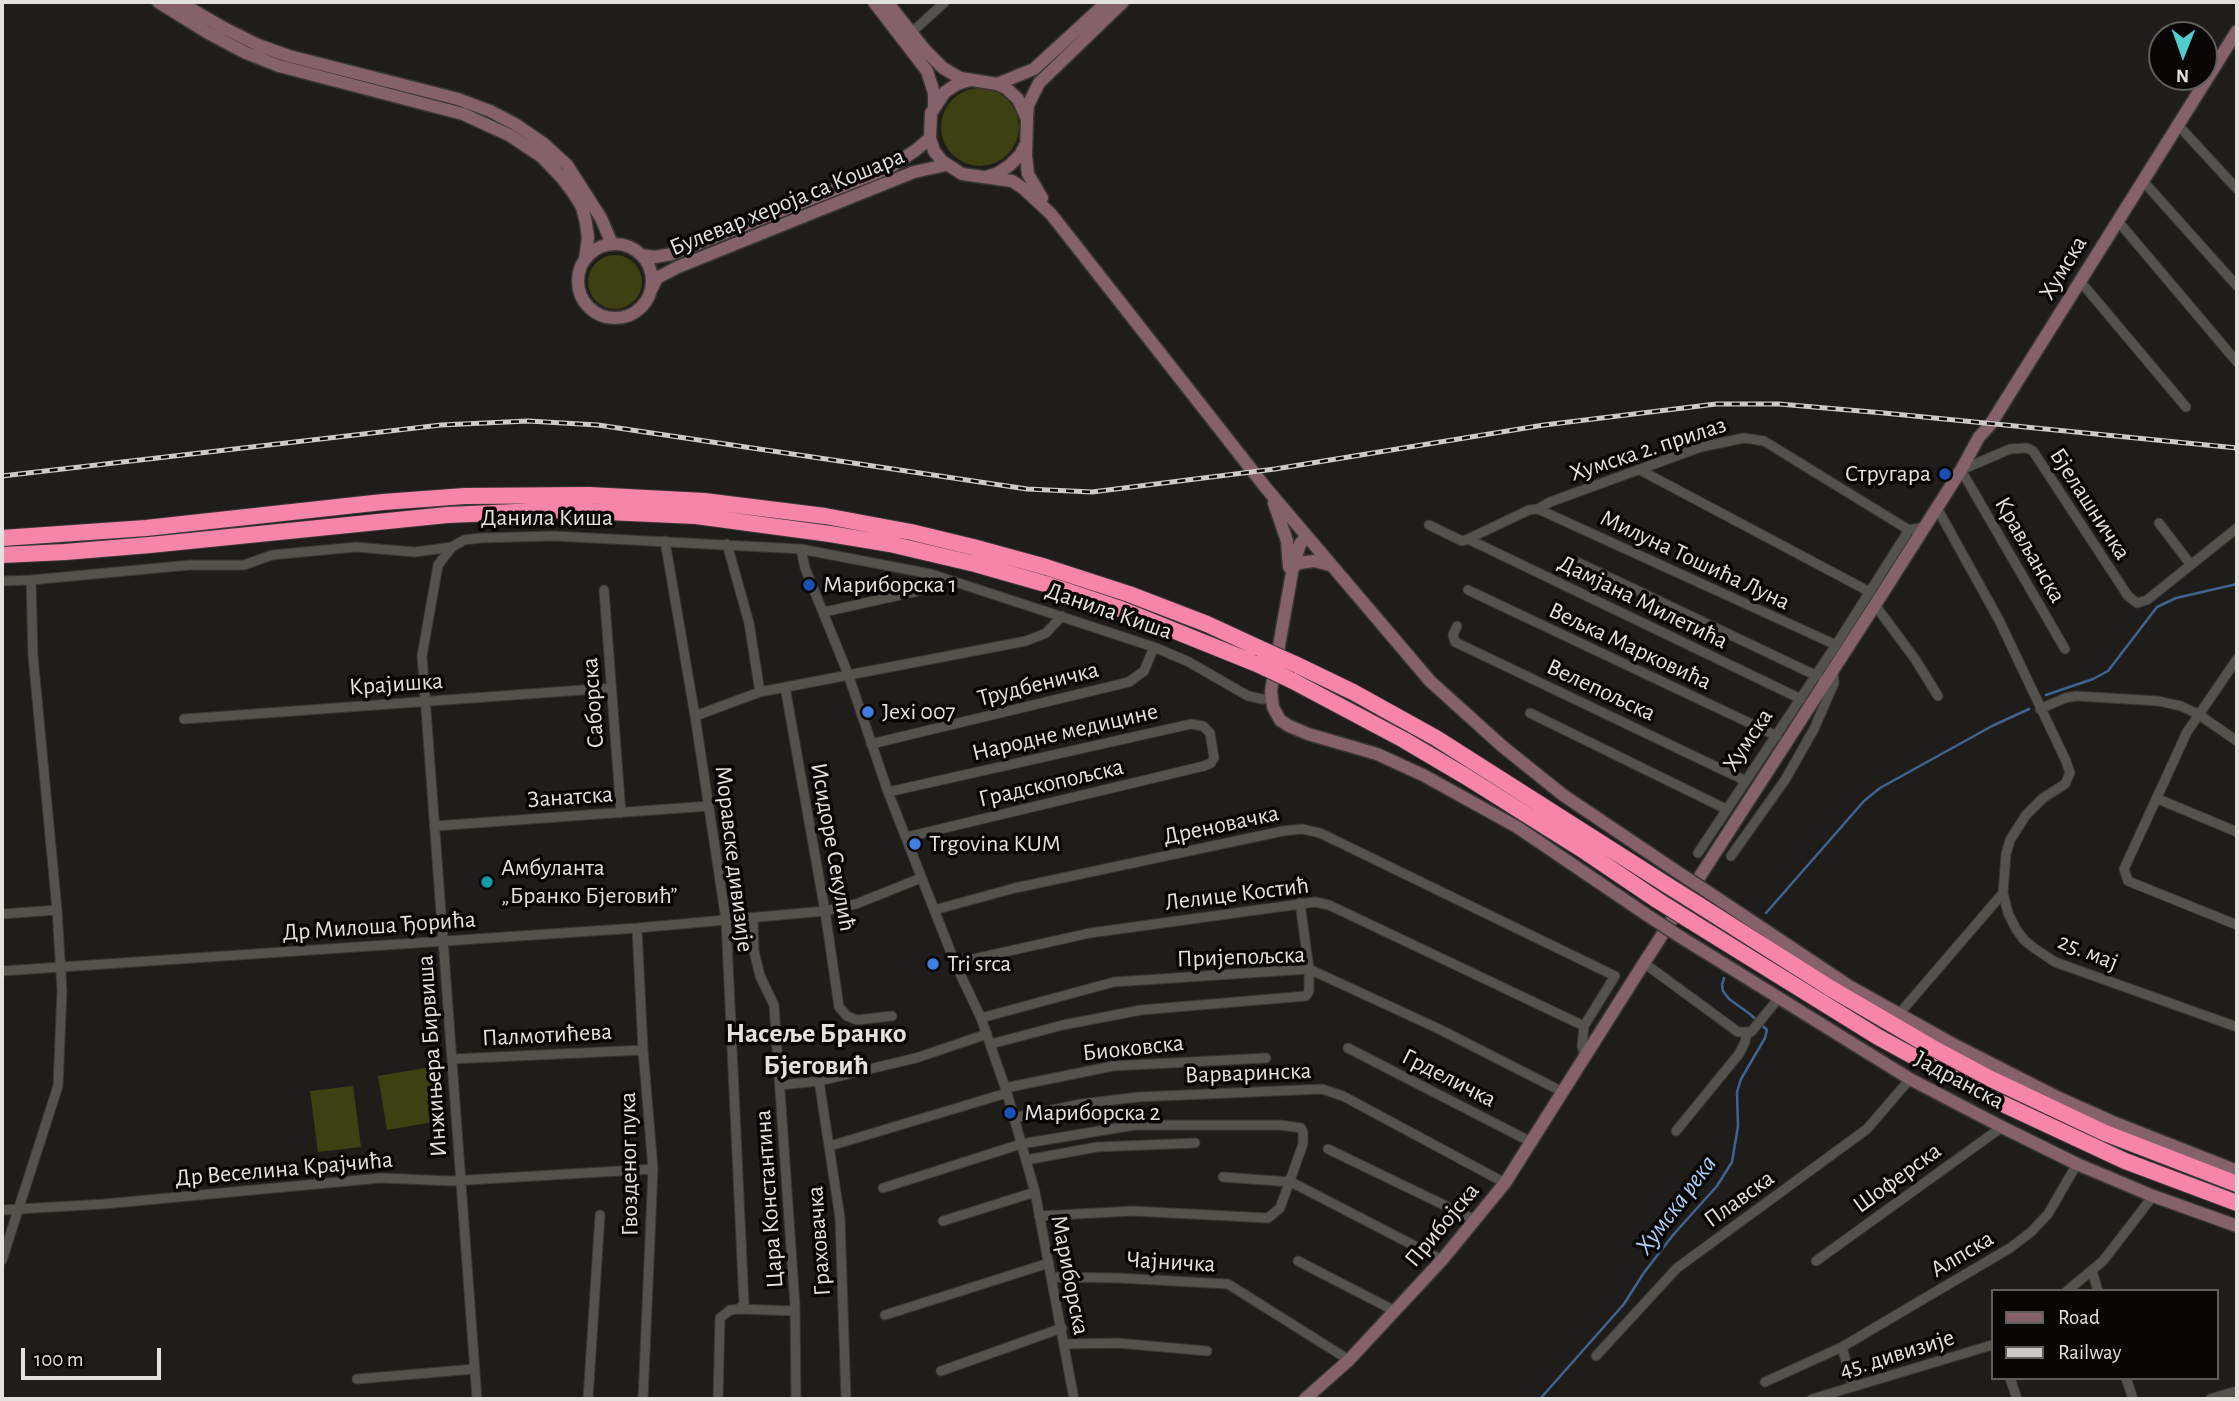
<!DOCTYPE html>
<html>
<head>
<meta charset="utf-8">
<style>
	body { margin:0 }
	#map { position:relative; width:2239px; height:1401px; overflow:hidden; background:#1f1d19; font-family:"Alegreya Sans",sans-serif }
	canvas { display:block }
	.frame { position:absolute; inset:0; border:4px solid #e3e2df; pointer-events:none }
	.legend { position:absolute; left:1991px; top:1289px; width:228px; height:91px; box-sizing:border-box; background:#080706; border:2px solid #605f5d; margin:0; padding:9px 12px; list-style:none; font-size:21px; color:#e3e2df }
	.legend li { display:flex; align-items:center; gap:14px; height:35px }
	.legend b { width:35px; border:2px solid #605f5d }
	.north { position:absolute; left:2148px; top:21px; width:70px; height:70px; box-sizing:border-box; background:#080706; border:2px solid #605f5d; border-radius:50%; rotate:181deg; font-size:19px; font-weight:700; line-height:28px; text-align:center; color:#e3e2df }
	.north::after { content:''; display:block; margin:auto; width:24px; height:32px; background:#52cdcd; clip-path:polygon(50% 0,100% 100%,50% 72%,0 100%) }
	.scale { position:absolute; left:21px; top:1348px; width:140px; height:32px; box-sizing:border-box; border:4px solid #e3e2df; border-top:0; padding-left:9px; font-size:21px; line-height:24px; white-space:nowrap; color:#e3e2df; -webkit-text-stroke:5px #080706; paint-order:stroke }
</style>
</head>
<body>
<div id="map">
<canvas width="2239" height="1401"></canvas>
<div class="frame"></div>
<ul class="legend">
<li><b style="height:9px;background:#856169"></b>Road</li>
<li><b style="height:9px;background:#cccbc8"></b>Railway</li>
</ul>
<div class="north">N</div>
<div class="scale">100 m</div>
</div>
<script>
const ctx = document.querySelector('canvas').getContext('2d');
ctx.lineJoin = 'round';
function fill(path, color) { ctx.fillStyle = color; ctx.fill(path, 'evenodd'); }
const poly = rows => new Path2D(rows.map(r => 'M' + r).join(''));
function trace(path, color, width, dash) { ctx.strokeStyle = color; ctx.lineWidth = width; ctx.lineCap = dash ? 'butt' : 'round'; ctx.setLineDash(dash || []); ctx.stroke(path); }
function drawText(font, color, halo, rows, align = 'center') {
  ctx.font = font + ' "Alegreya Sans",sans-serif'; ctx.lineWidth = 7; ctx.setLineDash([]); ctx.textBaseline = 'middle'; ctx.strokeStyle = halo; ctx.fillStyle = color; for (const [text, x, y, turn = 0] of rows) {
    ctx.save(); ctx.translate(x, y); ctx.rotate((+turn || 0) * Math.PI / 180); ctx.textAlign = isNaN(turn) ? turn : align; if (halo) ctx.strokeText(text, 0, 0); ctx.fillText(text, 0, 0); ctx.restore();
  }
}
fill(poly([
	'941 127a39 39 0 1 1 78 0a39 39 0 1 1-78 0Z',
	'588 282a27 27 0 1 1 54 0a27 27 0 1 1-54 0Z',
	[431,1067,439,1121,387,1130,378,1076],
	[353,1086,361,1147,318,1152,310,1091]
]), '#3d4010');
trace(poly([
	[2046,695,2093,679,2108,671,2157,607,2176,598,2237,584],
	[1766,913,1864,801,1880,788,1992,726,2029,709],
	[1540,1399,1624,1304,1643,1274,1673,1235,1717,1186,1732,1162,1738,1126,1737,1092,1741,1079,1765,1038,1767,1030,1750,1014,1729,999,1723,991,1722,985,1724,978]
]), '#406492', 2.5);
const street = poly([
	[911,33,945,2],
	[2178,125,2237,189],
	[2143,181,2237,286],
	[2117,220,2237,362],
	[2080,281,2186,407],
	[1640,470,1870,592],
	[1937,508,1999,620,2066,761,2070,773,2065,784,2043,798,2026,815,2010,840,2006,854,2003,893,2008,913,2016,929,2024,940,2034,948,2055,962,2237,1027],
	[1538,509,1836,645],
	[2159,523,2191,565],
	[1429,525,1462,541,1468,539,1529,510,1538,509,1550,502,1701,447,1744,438,1764,441,1909,530],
	[1468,539,1801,699],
	[665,541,695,716,726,920,744,1304,739,1309],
	[727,544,749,623,760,692],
	[452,547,438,565,422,656,477,1399],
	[801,549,805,568,848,674,888,792,955,963,981,1018,1007,1093,1035,1192,1074,1399],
	[1575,561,1817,676],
	[2,581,31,580,190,565,244,565,272,555,356,547,415,552,452,547,464,540,480,538,554,536,801,549,931,574,1154,647,1189,662,1248,696,1262,699,1271,699],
	[604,590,621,813],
	[1468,590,1777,736],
	[1875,605,1915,659,1938,696],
	[824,612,932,588],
	[1457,626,1453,635,1455,642,1746,781],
	[2065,649,1961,470,2010,449,2027,448,2033,451,2128,596,2137,603,2147,600,2237,528],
	[2237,659,2187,732,2124,869,2128,881,2237,925],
	[785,687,825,911,839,1007,847,1016,857,1020,892,1016],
	[2040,709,2065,698,2076,696,2158,701,2181,706,2198,714,2237,741],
	[1530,713,1726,809],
	[695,716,760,692,1026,641,1046,633,1062,616],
	[184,719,610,688],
	[871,744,1129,682,1144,671,1154,647],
	[888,792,1191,724,1203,726,1210,733,1214,758,1211,763,1204,766,907,837],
	[2158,799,2237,832],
	[435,826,709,806],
	[1698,853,1836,645,1909,530,1925,527],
	[1731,856,1785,780,1814,729,1834,683,1833,671],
	[934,910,1015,888,1283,831,1302,829,1320,833,1615,976,1584,1026,1582,1046,1585,1057],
	[2,914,57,910],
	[753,918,754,951,760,976,774,1005,795,1305,796,1399],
	[637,928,643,1050,653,1169,643,1399],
	[955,963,1090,933,1315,902,1329,905,1584,1026],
	[1644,963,1738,1032,1751,1032,1778,999],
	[2,971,637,928,825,911,856,904,921,878],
	[1899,1014,2003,893],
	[981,1018,1114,982,1309,969,1439,1029,1563,1092],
	[991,1044,1063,1025,1141,1010,1306,996,1309,991,1309,969,1300,903],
	[1348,1048,1531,1142],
	[453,1059,643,1050],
	[819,1081,840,1218,846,1399],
	[781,1085,819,1081,916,1058,987,1034],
	[1005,1088,1113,1066,1266,1058],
	[1013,1118,1081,1104,1138,1097,1322,1089,1343,1096,1505,1183],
	[1676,1131,1739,1054,1745,1042,1747,1033],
	[830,1146,1007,1093],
	[1328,1149,1475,1220],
	[1026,1160,1097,1147,1195,1143],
	[1223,1177,1291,1182,1442,1260],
	[883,1188,1021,1144,1135,1125,1280,1125,1301,1128,1303,1132,1303,1144,1280,1208,1268,1218,1133,1211,1039,1216],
	[2,1210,104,1204,381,1178,451,1181,653,1169],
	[943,1221,1035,1192],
	[2,1260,58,1086,62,991,57,910,33,656,31,580],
	[1298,1261,1395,1311],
	[1816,1261,2002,1127],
	[2092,1271,2098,1291],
	[1052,1277,1118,1278,1228,1284,1349,1360],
	[2067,1291,2103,1261,2153,1196],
	[885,1315,1049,1263],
	[1064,1344,1117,1343,1207,1351],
	[1842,1347,1853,1387],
	[1596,1356,1677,1268,1867,1129,1910,1079],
	[941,1371,1062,1328],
	[2010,1378,2017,1399],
	[2126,1378,2133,1399],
	[357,1379,475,1369],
	[1765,1382,1842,1347,2010,1248,2031,1232,2048,1214,2077,1164],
	[588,1399,600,1215],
	[718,1399,720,1318,730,1310,739,1309,795,1311],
	[1812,1399,1992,1345],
	[2210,1399,2237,1391]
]);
const secondary = poly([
	[158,2,208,33,246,53,279,66,463,114,509,135,542,157,562,178,574,194,582,207,586,223,588,238,585,259],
	[179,2,222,27,258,45,289,56,458,99,490,111,515,124,544,144,567,165,601,218,612,244],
	[874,2,927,71,934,93,934,107],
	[887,2,925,50,943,68,960,78,997,84,1006,88,1018,99,1027,119,1026,156,1028,174,1042,198],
	[970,80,957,84,945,92,931,113,930,138,934,151,942,161,962,174,1012,181,1024,189,1051,214,1266,488,1430,681,1502,746,1563,795,1676,871],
	[997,84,1034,69,1107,2],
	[1027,118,1028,105,1039,83,1123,2],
	[989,176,998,173,1010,165,1020,155,1025,146],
	'578 281a37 37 0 1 1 74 0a37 37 0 1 1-74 0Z',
	[641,255,655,257,672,254,889,168,916,150,930,138],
	[651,290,657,278,678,267,914,172,946,165],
	[1274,503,1287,541,1289,567],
	[1306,537,1300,544,1293,567,1271,691,1273,707,1280,720,1289,726,1308,734,1377,754,1423,775,1517,827,1647,915],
	[1293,567,1299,563,1314,561,1330,565],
	[1708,892,1849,986,1951,1043,2059,1098,2113,1122,2237,1171],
	[1679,936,1910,1079,2002,1127,2077,1164,2153,1196,2237,1226],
	[1305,1399,1349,1360,1442,1260,1505,1183,1644,963,1875,605,1961,470,1979,437,1990,425,2237,31]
]);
const highway = poly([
	[2,538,146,528,383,502,465,496,589,495,704,501,825,516,911,532,973,547,1046,567,1129,594,1207,624,1259,648],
	[2,555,65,552,150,545,447,515,563,510,696,516,830,534,890,544,975,564,1049,585,1118,608,1257,664],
	[1295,664,1353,692,1436,738,1667,885],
	[1291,680,1404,740,1465,776,1586,852,1657,900],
	[1699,905,1830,988,1931,1047,1991,1079,2105,1133,2237,1184],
	[1689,920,1878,1037,1988,1097,2125,1161,2237,1203]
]);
trace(street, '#393735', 11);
trace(secondary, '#393735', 15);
trace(highway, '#393735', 18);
trace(street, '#54524d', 9);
trace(secondary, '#856169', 12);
trace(highway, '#f785aa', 16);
const rail = poly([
	[2,476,441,425,528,421,598,425,1027,489,1092,492,1275,469,1544,425,1716,404,1779,404,1884,413,2237,448]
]);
trace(rail, '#cccbc8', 5);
trace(rail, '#080706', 2.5, [8]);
const secondaryBridge = poly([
	[1676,871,1708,892],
	[1647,915,1679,936]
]);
const highwayBridge = poly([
	[1259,648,1295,664],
	[1257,664,1291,680],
	[1667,885,1699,905],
	[1657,900,1689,920]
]);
trace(secondaryBridge, '#393735', 15, []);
trace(highwayBridge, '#393735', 18, []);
trace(secondaryBridge, '#856169', 12);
trace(highwayBridge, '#f785aa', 16);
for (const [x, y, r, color] of [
	[1945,474,7,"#1a4fb4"],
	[809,585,7,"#1a4fb4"],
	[868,712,7,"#3f7fe0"],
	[915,844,7,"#3f7fe0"],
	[487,882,7,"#0f9aa8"],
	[933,964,7,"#3f7fe0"],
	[1010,1113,7,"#1a4fb4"]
]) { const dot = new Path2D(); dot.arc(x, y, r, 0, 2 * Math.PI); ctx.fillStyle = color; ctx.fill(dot); trace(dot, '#080706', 2.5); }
drawText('24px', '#e3e2df', '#080706', [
	["Булевар хероја са Кошара",787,202,-22],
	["Хумска",2063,268,-59],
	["Хумска 2. прилаз",1648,449,-18],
	["Бјелашничка",2090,504,57],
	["Данила Киша",547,518],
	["Крављанска",2030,550,60],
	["Милуна Тошића Луна",1695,560,25],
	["Дамјана Милетића",1643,602,26],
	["Данила Киша",1109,611,19],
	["Вељка Марковића",1630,646,25],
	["Крајишка",396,684,-4],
	["Трудбеничка",1038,684,-14],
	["Велепољска",1601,690,25],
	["Саборска",593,703,-94],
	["Народне медицине",1065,732,-13],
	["Хумска",1748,740,-56],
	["Градскопољска",1051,783,-13],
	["Занатска",570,797,-4],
	["Дреновачка",1221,825,-12],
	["Исидоре Секулић",833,847,80],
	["Моравске дивизије",734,859,83],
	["Лелице Костић",1237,894,-7],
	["Др Милоша Ђорића",379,926,-4],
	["25. мај",2088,952,22],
	["Пријепољска",1241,957,-2],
	["Палмотићева",547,1035,-3],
	["Биоковска",1133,1048,-6],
	["Инжињера Бирвиша",432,1056,-94],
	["Варваринска",1248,1073,-2],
	["Грделичка",1449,1078,27],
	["Јадранска",1959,1080,28],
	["Гвозденог пука",629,1164,-91],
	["Др Веселина Крајчића",284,1169,-5],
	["Шоферска",1897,1178,-36],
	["Цара Константина",769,1199,-94],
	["Плавска",1739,1199,-36],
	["Прибојска",1442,1225,-50],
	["Граховачка",819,1241,-94],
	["Алпска",1962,1254,-31],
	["Чајничка",1171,1262,3],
	["Мариборска",1070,1275,79],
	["45. дивизије",1897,1354,-17]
]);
drawText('24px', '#e3e2df', '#080706', [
	["Стругара",1931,474,"right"],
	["Мариборска 1",823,585],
	["Jexi 007",882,712],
	["Trgovina KUM",929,844],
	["Амбуланта",501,868],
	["„Бранко Бјеговић”",501,896],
	["Tri srca",947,964],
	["Мариборска 2",1024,1113]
], 'left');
drawText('italic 26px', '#aecef9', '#080706', [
	["Хумска река",1676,1205,-53]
]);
drawText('bold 28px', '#e3e2df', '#080706', [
	["Насеље Бранко",816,1034],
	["Бјеговић",816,1066]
]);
</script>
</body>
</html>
